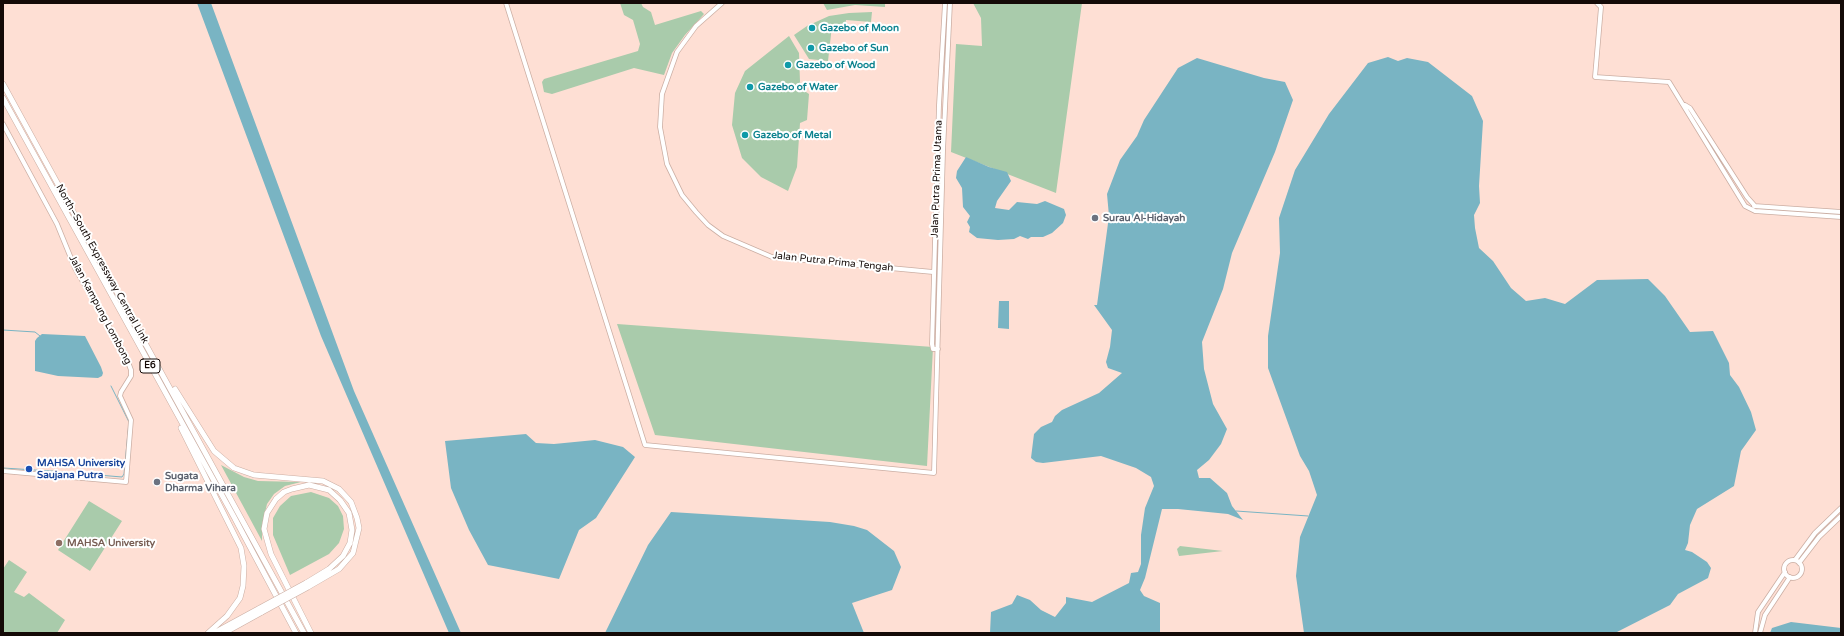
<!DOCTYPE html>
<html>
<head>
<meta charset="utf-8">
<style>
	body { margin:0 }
	#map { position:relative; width:1844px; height:636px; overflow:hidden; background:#fedfd4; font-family:"Varela Round",sans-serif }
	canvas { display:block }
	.frame { position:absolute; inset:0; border:4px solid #140a07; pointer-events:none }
</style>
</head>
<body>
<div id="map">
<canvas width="1844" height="636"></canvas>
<div class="frame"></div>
</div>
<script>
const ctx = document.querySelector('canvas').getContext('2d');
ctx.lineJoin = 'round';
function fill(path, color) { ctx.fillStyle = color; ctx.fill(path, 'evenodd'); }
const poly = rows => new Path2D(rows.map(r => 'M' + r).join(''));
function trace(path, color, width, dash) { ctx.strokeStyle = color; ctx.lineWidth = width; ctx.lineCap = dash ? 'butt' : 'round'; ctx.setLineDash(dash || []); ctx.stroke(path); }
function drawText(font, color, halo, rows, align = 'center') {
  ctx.font = font + ' "Varela Round",sans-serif'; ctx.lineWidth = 4; ctx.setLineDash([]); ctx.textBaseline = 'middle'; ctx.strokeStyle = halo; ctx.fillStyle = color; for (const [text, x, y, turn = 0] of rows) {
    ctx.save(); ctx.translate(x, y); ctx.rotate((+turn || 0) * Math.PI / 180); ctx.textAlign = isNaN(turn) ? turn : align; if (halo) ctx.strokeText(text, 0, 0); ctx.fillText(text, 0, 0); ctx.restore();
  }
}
fill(poly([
	[620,3,641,3,643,7,651,12,655,25,701,11,704,14,685,35,672,53,664,75,634,68,552,94,544,92,542,82,544,79,638,51,640,44,633,20,624,15],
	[823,3,885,3,885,7,855,5,827,10],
	[973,3,1082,3,1056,193,951,152,956,44,982,46,981,18],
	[872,12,871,22,846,20,845,27,832,26,828,61,809,59,794,35,807,26,829,16,849,13],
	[789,36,799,53,800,82,803,90,809,94,807,120,800,123,797,167,788,191,761,177,742,158,732,125,735,93,745,71],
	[617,324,933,347,927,466,655,435],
	[221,465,244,477,258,481,301,482,285,486,274,494,267,504,262,525,262,541],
	[311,492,329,498,338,506,343,516,344,529,339,543,329,554,290,575,273,535,273,518,280,506,291,496],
	[89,501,122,521,90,571,58,550],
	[1180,546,1223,551,1179,556,1177,549],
	[9,560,27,572,14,592,24,597,29,593,65,620,57,633,3,633,3,569]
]), '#a9cbab');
fill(poly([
	[197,3,211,3,354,391,461,633,449,633,321,336],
	[1388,57,1398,61,1407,58,1428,62,1472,96,1483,121,1479,186,1480,203,1474,215,1475,228,1479,248,1493,261,1511,288,1526,301,1545,298,1565,304,1597,280,1648,279,1665,296,1690,332,1713,331,1729,363,1730,375,1739,387,1751,412,1756,430,1741,451,1734,486,1697,509,1690,525,1688,543,1685,550,1692,552,1707,562,1711,568,1708,578,1678,594,1670,605,1615,633,1304,633,1296,576,1300,537,1317,495,1309,471,1300,456,1268,368,1268,336,1280,253,1279,218,1295,170,1329,114,1368,63],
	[1197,58,1264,78,1285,82,1293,100,1275,152,1232,253,1223,289,1202,342,1204,369,1213,404,1227,429,1221,444,1209,460,1197,470,1199,478,1210,478,1227,493,1232,506,1243,520,1228,514,1178,509,1162,509,1145,578,1140,590,1144,596,1160,603,1160,633,990,633,991,612,1012,604,1017,595,1030,600,1041,610,1055,617,1066,603,1066,597,1092,602,1129,583,1131,573,1138,572,1141,564,1141,535,1145,508,1154,486,1151,477,1136,468,1101,456,1043,463,1036,462,1031,458,1034,434,1041,427,1052,422,1055,416,1062,410,1099,393,1122,373,1108,368,1106,362,1110,347,1112,330,1094,305,1097,305,1109,216,1107,194,1120,160,1137,136,1144,120,1178,68],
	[966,157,989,167,1007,172,1011,181,997,201,995,208,1009,210,1017,202,1037,204,1045,201,1064,209,1066,215,1063,223,1052,233,1043,237,1031,237,1028,239,1020,236,1014,239,998,240,977,238,969,232,970,227,967,222,970,216,963,207,962,188,956,178,957,171],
	[999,301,1009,301,1009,329,998,328],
	[42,334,85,336,101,367,103,373,102,376,98,378,58,376,35,371,35,341,37,338],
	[526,434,536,443,554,444,595,440,623,447,635,457,596,518,579,530,559,579,488,565,469,530,451,488,445,441],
	[671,512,830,522,854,526,867,530,894,551,901,567,892,590,852,603,864,633,605,633,648,545],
	[1791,622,1841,628,1841,633,1770,633,1772,628]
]), '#79b4c3');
trace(poly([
	[3,330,35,332,40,336],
	[3,468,66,472],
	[86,474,122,477,124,474,129,422,111,386],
	[1236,511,1308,516]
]), '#79b4c3', 1);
const secondary = poly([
	[506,3,645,445,934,473,943,151,950,3],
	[722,3,696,26,677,52,662,94,660,127,667,164,682,195,696,212,708,225,723,236,772,257,933,272],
	[1597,3,1601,7,1595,77,1669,82,1745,206,1755,211,1841,217],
	[1685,105,1690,108,1747,197,1755,206],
	[3,124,57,224,75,268,125,354,131,370,131,376,121,392,120,396,131,420,126,482,3,471],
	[1754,206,1841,212],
	[938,349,933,349,932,344,939,105,945,3],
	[1795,560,1815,533,1841,508],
	'1784 569a9 9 0 1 1 18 0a9 9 0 1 1-18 0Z',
	[1799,563,1819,537,1841,516],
	[1755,633,1758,612,1785,572],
	[1760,633,1765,615,1790,577]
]);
const highway = poly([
	[3,84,304,633],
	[3,98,234,517,296,633],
	[175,389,214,451,234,468,254,475,323,481,339,489,351,502,357,518,359,528,353,553,339,569,308,587],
	[181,428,241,548,244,566,243,586,240,598,227,616,208,633],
	[306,583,329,569,343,556,350,543,352,530,349,513,340,500,329,490,309,485,292,489,284,492,276,499,267,513,264,529,271,554,311,633],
	[214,633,260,608],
	[224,633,262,612]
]);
trace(secondary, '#cbaea3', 5.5);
trace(highway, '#cbaea3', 6);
trace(secondary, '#fff', 4);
trace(highway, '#fff', 5);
const highwayBridge = poly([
	[260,608,306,583],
	[262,612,308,587]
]);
trace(highwayBridge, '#cbaea3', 6, []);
trace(highwayBridge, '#fff', 5);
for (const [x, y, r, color] of [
	[812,28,4,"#0f9aa8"],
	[811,48,4,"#0f9aa8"],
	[788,65,4,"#0f9aa8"],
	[750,87,4,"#0f9aa8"],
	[745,135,4,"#0f9aa8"],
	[1095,218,4,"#6b7280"],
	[29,469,4,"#1a4fb4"],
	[157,482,4,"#6b7280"],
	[59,543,4,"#8d6e63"]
]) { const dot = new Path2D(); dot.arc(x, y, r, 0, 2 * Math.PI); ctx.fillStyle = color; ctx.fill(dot); trace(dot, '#fff', 1.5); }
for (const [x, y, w] of [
	[150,366,20]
]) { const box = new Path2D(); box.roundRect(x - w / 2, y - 7, w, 14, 3); ctx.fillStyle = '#fff'; ctx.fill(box); trace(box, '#140a07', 1); }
drawText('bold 9px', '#140a07', null, [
	["E6",150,366]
]);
drawText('bold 10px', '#0d838f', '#fff', [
	["Gazebo of Moon",820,28],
	["Gazebo of Sun",819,48],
	["Gazebo of Wood",796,65],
	["Gazebo of Water",758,87],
	["Gazebo of Metal",753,135]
], 'left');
drawText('10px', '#140a07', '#fff', [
	["Jalan Putra Prima Utama",937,179,-88],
	["Jalan Putra Prima Tengah",833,262,6],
	["North–South Expressway Central Link",102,264,61],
	["Jalan Kampung Lombong",100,310,62]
]);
drawText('bold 10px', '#5b616d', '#fff', [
	["Surau Al-Hidayah",1103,218],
	["Sugata",165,476],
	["Dharma Vihara",165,488]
], 'left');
drawText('bold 10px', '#164399', '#fff', [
	["MAHSA University",37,463],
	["Saujana Putra",37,475]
], 'left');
drawText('bold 10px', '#785e54', '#fff', [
	["MAHSA University",67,543]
], 'left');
</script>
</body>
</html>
